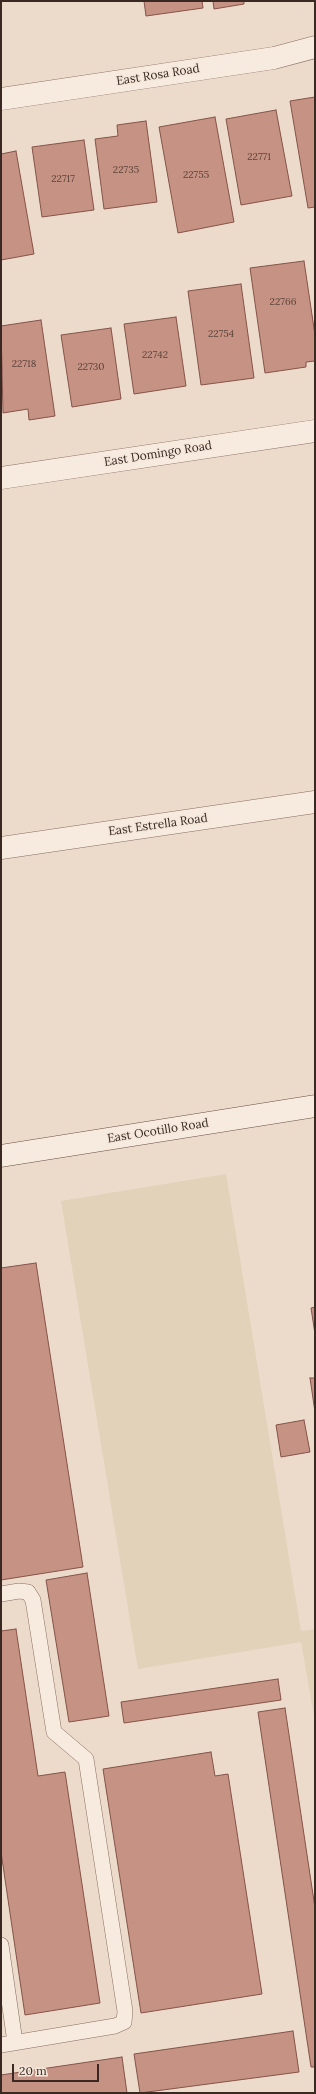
<!DOCTYPE html>
<html>
<head>
<meta charset="utf-8">
<style>
	body { margin:0 }
	#map { position:relative; width:316px; height:2094px; overflow:hidden; background:#ecdbcb; font-family:Lora,serif }
	canvas { display:block }
	.frame { position:absolute; inset:0; border:2px solid #392922; pointer-events:none }
	.scale { position:absolute; left:12px; top:2064px; width:87px; height:18px; box-sizing:border-box; border:2px solid #392922; border-top:0; padding-left:5px; font-size:12px; line-height:14px; white-space:nowrap; color:#392922; -webkit-text-stroke:3px #f4e7da; paint-order:stroke }
</style>
</head>
<body>
<div id="map">
<canvas width="316" height="2094"></canvas>
<div class="frame"></div>
<div class="scale">20 m</div>
</div>
<script>
const ctx = document.querySelector('canvas').getContext('2d');
ctx.lineJoin = 'round';
function fill(path, color) { ctx.fillStyle = color; ctx.fill(path, 'evenodd'); }
const poly = rows => new Path2D(rows.map(r => 'M' + r).join(''));
function trace(path, color, width, dash) { ctx.strokeStyle = color; ctx.lineWidth = width; ctx.lineCap = dash ? 'butt' : 'round'; ctx.setLineDash(dash || []); ctx.stroke(path); }
function drawText(font, color, halo, rows, align = 'center') {
  ctx.font = font + ' Lora,serif'; ctx.lineWidth = 3; ctx.setLineDash([]); ctx.textBaseline = 'middle'; ctx.strokeStyle = halo; ctx.fillStyle = color; for (const [text, x, y, turn = 0] of rows) {
    ctx.save(); ctx.translate(x, y); ctx.rotate((+turn || 0) * Math.PI / 180); ctx.textAlign = isNaN(turn) ? turn : align; if (halo) ctx.strokeText(text, 0, 0); ctx.fillText(text, 0, 0); ctx.restore();
  }
}
fill(poly([
	[226,1174,301,1631,315,1629,315,1722,301,1642,138,1669,61,1201]
]), '#e1d2b9');
const building = poly([
	[144,1,202,1,203,8,146,16,144,1],
	[213,1,244,1,244,4,214,9,213,1],
	[315,97,315,207,308,208,290,101,315,97],
	[276,110,292,196,241,205,226,119,276,110],
	[215,117,234,222,178,233,159,127,215,117],
	[146,121,157,202,104,209,95,139,118,136,117,125,146,121],
	[84,140,94,210,42,217,32,147,84,140],
	[16,151,34,254,1,260,1,154,16,151],
	[304,261,315,335,315,361,306,362,306,367,265,373,250,268,304,261],
	[241,284,254,378,201,385,188,291,241,284],
	[176,317,186,386,134,394,124,324,176,317],
	[41,320,55,416,29,420,28,409,3,413,1,326,41,320],
	[111,328,121,399,72,407,61,335,111,328],
	[36,1263,83,1567,1,1580,1,1268,36,1263],
	[315,1307,315,1334,311,1308,315,1307],
	[310,1378,315,1378,315,1412,310,1378],
	[304,1420,310,1452,281,1457,276,1425,304,1420],
	[87,1573,109,1716,69,1722,46,1580,87,1573],
	[16,1629,38,1776,65,1772,100,2003,25,2015,1,1852,1,1631,16,1629],
	[278,1679,281,1700,124,1723,121,1702,278,1679],
	[285,1708,315,1908,315,2067,311,2067,258,1712,285,1708],
	[211,1752,215,1776,228,1774,262,1994,141,2013,103,1769,211,1752],
	[293,2031,299,2072,140,2093,134,2054,293,2031],
	[122,2057,127,2093,1,2093,1,2075,122,2057]
]);
fill(building, '#c69284');
trace(building, '#845348', 1);
const lane = poly([
	[1,1594,19,1591,28,1592,33,1600,54,1732,86,1759,125,2011,124,2022,115,2026,1,2045],
	[1,1945,15,2042]
]);
const street = poly([
	[1,99,274,58,315,47],
	[1,478,315,431],
	[1,848,315,802]
]);
const secondary = poly([
	[1,1156,315,1106]
]);
trace(lane, '#876d60', 16);
trace(street, '#876d60', 23);
trace(secondary, '#694e43', 23);
trace(lane, '#f7eade', 15);
trace(street, '#f7eade', 22);
trace(secondary, '#f7eade', 22);
drawText('10px', '#5c433a', null, [
	["22771",259,157],
	["22735",126,170],
	["22755",196,175],
	["22717",63,179],
	["22766",283,302],
	["22754",221,334],
	["22742",155,355],
	["22718",24,364],
	["22730",91,367]
]);
drawText('12px', '#392922', '#f4e7da', [
	["East Rosa Road",158,75,-9],
	["East Domingo Road",158,454,-9],
	["East Estrella Road",158,825,-8],
	["East Ocotillo Road",158,1131,-9]
]);
</script>
</body>
</html>
